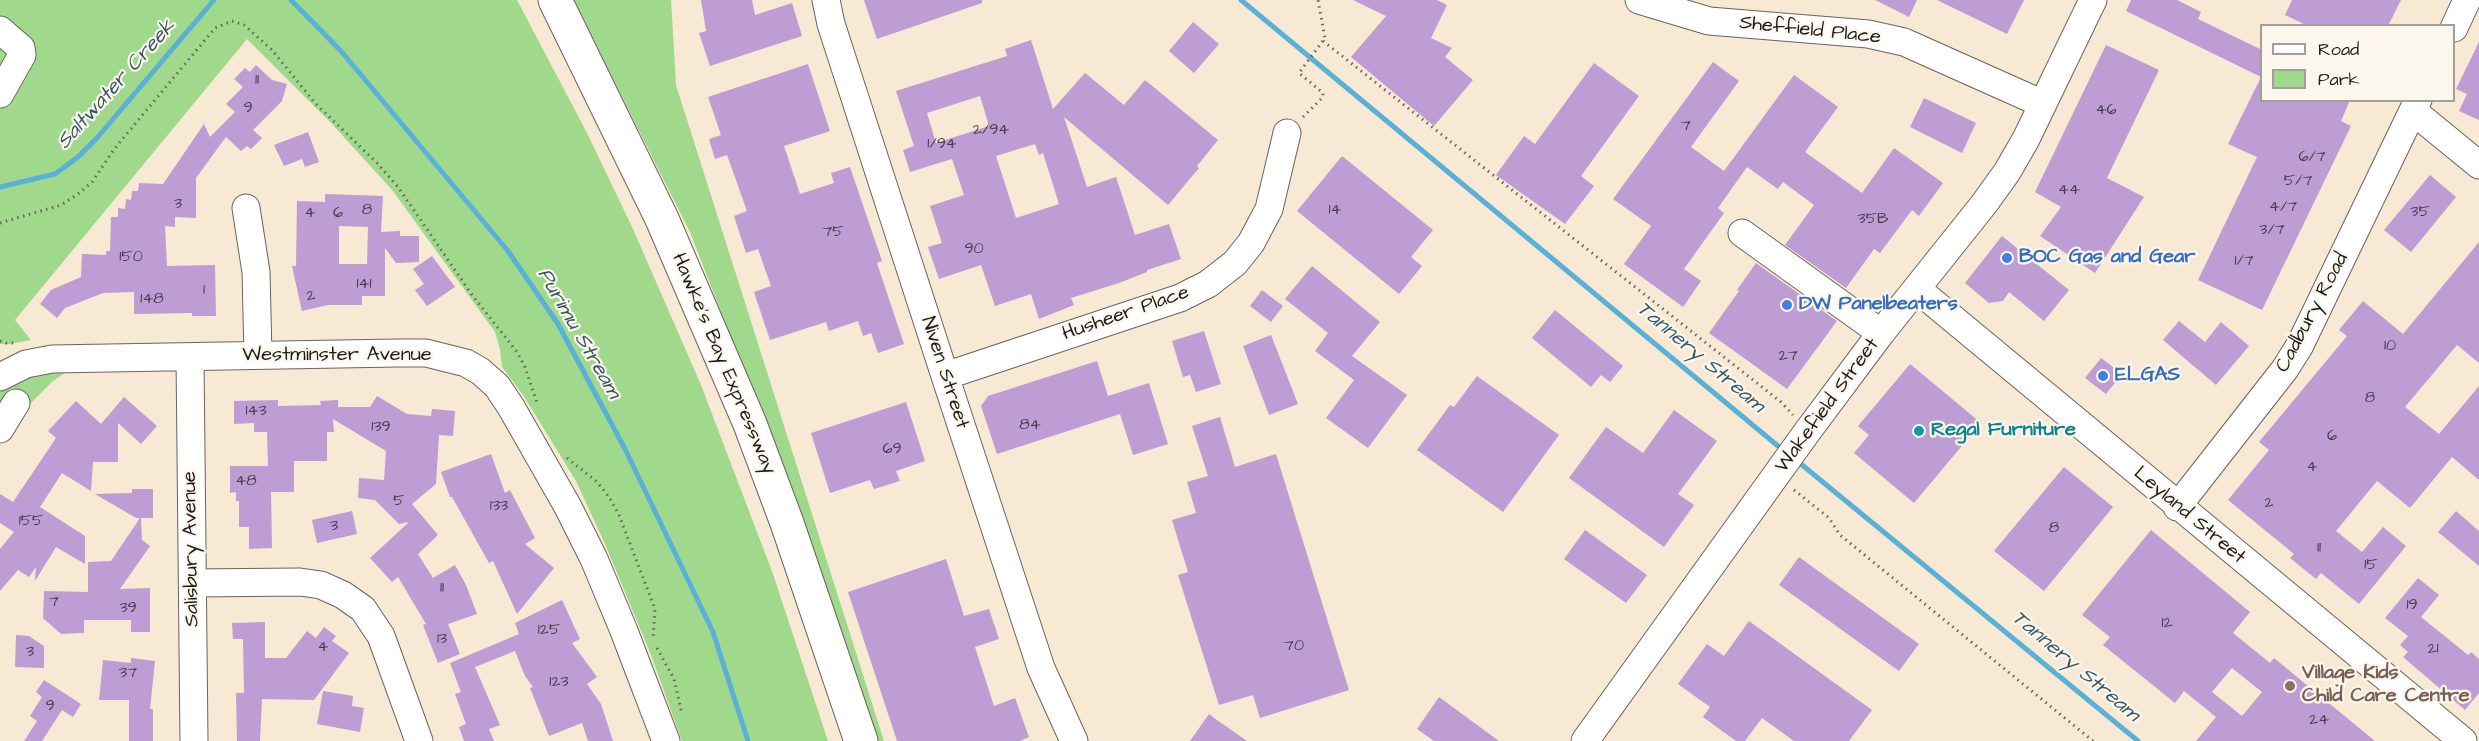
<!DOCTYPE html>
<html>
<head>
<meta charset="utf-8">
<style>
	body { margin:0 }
	#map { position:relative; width:2479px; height:741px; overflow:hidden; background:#f7e9d4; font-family:"Architects Daughter",sans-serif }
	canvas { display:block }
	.legend { position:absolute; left:2260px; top:24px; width:195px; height:78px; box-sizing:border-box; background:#fbf7ec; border:2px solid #a29f99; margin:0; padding:8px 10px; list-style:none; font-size:18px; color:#1c1c1c }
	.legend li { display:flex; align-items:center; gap:12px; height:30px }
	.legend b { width:30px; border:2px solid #a29f99 }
</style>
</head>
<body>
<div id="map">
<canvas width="2479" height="741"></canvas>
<ul class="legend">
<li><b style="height:8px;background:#fff"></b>Road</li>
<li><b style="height:16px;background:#a0d98c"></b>Park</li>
</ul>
</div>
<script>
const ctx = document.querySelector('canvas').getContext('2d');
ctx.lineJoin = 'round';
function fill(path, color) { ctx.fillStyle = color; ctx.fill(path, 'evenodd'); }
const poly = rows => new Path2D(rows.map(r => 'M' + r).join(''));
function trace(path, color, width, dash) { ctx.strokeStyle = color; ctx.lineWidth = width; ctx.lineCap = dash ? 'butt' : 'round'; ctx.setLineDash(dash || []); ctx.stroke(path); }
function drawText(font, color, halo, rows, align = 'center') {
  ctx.font = font + ' "Architects Daughter",sans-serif'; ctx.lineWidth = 4.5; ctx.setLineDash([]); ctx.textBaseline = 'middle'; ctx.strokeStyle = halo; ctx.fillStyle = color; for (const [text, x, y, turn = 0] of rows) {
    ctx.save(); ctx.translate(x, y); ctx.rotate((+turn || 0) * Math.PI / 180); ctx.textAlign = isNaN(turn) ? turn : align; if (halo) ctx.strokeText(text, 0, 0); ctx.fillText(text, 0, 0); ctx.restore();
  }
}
fill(poly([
	[0,0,517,0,587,133,633,229,701,385,773,574,828,741,682,741,651,655,605,544,576,481,523,395,502,367,500,349,495,332,393,191,333,125,247,39,15,320,31,340,10,344,0,344],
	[573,0,671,0,676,85,884,741,872,741,758,408,690,232],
	[70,369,52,382,29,405,13,396,0,416,0,384,29,375]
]), '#a0d98c');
trace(poly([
	[291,0,341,51,508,251,558,324,625,449,713,632,748,741],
	[1241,0,1784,451],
	[0,187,55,174,78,157,97,138,214,0],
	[1796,460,2138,741]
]), '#5ab0d7', 5);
fill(poly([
	[701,0,752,0,755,15,792,3,802,36,710,66,699,33,706,31],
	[864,0,982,0,982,3,877,39],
	[1353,0,1437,0,1447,5,1431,38,1452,48,1445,57,1473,80,1434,126,1351,57,1386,16],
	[1875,0,1917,0,1909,17],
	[1937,0,2024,0,2007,34],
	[2131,0,2177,0,2201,12,2198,19,2262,50,2262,100,2350,100,2341,121,2351,126,2262,310,2198,280,2257,157,2228,144,2261,77,2126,11],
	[2292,0,2401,0,2388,26,2308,26,2285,15],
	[1193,22,1219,44,1194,73,1169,51],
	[1031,40,1053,109,1085,73,1124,105,1145,80,1218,140,1197,166,1199,168,1168,205,1064,117,1087,187,1116,177,1135,235,1169,224,1181,259,1147,270,1147,272,1119,283,1071,298,1074,305,1039,319,1031,294,995,306,981,265,939,279,928,247,942,243,930,206,964,195,952,159,910,172,903,150,914,146,896,91,1007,56,1005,49],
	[980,96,989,126,936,143,927,113],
	[1035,144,1039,155,1043,153,1059,204,1016,218,996,156],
	[2479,42,2479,120,2459,111,2467,94,2456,89],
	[2106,45,2159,70,2107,178,2144,197,2095,273,2040,236,2061,207,2035,192],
	[1713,62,1739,81,1691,147,1724,171,1794,75,1838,107,1805,152,1862,193,1894,148,1943,183,1919,216,1912,210,1880,253,1874,249,1846,288,1785,245,1814,205,1783,182,1778,189,1747,167,1718,208,1724,213,1684,269,1701,281,1683,307,1624,264,1651,226,1613,199],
	[1594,63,1639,96,1581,176,1594,186,1565,224,1496,175,1524,136,1535,144],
	[808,64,830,131,784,146,800,194,834,183,831,173,850,167,882,261,877,263,904,344,878,353,871,333,863,336,858,321,829,331,826,322,770,340,754,292,771,286,758,249,746,253,734,216,747,211,727,155,715,159,709,139,721,135,708,97],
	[256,65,272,80,287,84,282,101,253,130,262,138,251,149,247,146,241,151,226,137,196,178,196,218,175,217,175,227,165,226,167,266,215,265,216,316,192,316,192,313,134,314,134,292,103,293,65,308,57,318,40,304,51,290,81,277,82,254,106,255,106,251,110,251,111,217,118,217,118,208,125,209,126,199,131,200,132,191,138,191,139,183,163,184,204,124,210,137,235,112,226,104,243,87,234,79,245,68,250,72],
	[1924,98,1976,123,1962,153,1910,127],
	[308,132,319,162,305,167,302,159,284,166,274,145],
	[1342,156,1433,230,1411,257,1422,266,1399,294,1297,211],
	[2430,175,2456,197,2411,252,2384,230],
	[325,194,383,196,381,232,400,231,400,236,419,236,419,262,396,263,385,248,385,296,362,296,362,305,328,305,302,311,292,266,296,266,297,201,325,202],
	[339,226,368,227,367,264,339,264],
	[2002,236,2069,290,2044,321,2009,292,2003,301,1989,303,1965,283],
	[2479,242,2479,363,2457,345,2405,407,2439,434,2479,386,2479,480,2452,457,2410,508,2377,481,2336,531,2362,552,2383,527,2406,546,2359,604,2321,573,2316,579,2290,558,2294,554,2228,500,2269,450,2259,442,2347,336,2339,330,2363,301,2403,334],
	[432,256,455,287,427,306,415,290,424,284,413,269],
	[1756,263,1837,321,1787,389,1709,333,1739,291,1737,290],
	[1312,266,1380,322,1352,356,1407,395,1368,448,1326,418,1354,380,1315,351,1328,333,1285,299],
	[1262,290,1283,306,1271,322,1250,306],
	[1555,310,1623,366,1610,382,1601,375,1591,387,1532,338],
	[2179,321,2205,342,2221,322,2249,346,2216,385,2163,340],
	[1204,331,1221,384,1196,392,1190,375,1183,377,1172,341],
	[1271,335,1298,404,1269,415,1243,346],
	[2101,358,2122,374,2106,394,2085,378],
	[1097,361,1108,396,1149,383,1168,444,1133,455,1120,414,997,454,981,406,988,396],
	[1910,364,1981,423,1914,503,1854,453,1869,435,1858,426],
	[1477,376,1559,435,1503,512,1417,450,1450,405,1454,407],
	[377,396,407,414,431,416,432,409,455,411,453,436,439,435,436,484,412,504,438,535,418,554,433,578,455,565,466,585,477,614,448,624,460,654,438,663,423,625,426,624,398,577,392,582,370,558,409,522,399,524,375,500,358,498,359,478,384,480,386,451,333,419,334,432,327,432,327,461,294,461,294,492,271,492,272,548,249,549,249,527,239,527,239,501,236,501,236,492,230,493,230,466,268,466,267,432,254,432,254,423,234,424,234,401,278,400,278,406,321,405,320,401,338,400,338,407,370,407],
	[124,397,157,426,141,444,118,423,118,462,93,462,91,491,62,473,40,507,85,536,85,564,56,547,35,581,36,567,29,577,18,570,0,591,0,549,14,532,0,523,0,494,13,502,56,438,48,431,76,401,101,424],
	[906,402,925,461,896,471,900,481,874,489,870,480,830,493,811,433],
	[1674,410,1717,441,1678,494,1694,505,1664,547,1569,478,1606,427,1643,453],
	[1220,417,1235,467,1276,454,1349,690,1260,718,1253,695,1219,705,1178,575,1188,572,1172,520,1196,513,1187,482,1208,476,1192,426],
	[491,454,505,493,510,490,535,538,525,544,554,568,517,614,493,561,489,563,452,497,450,497,441,472],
	[2064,467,2113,507,2044,591,1994,551],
	[132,489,153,489,153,518,141,518,142,540,150,546,120,589,150,588,150,632,131,632,131,620,84,620,84,633,61,634,43,618,44,591,88,592,88,562,111,561,140,518,136,518,95,494,132,493],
	[352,511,357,534,317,543,312,520],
	[2456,511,2479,531,2479,566,2438,532],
	[1585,530,1647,575,1626,603,1564,559],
	[2151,530,2250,612,2233,633,2270,663,2274,658,2375,741,2196,741,2216,717,2184,691,2175,703,2103,645,2110,637,2082,615],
	[2232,668,2262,692,2242,716,2212,692],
	[1799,557,1919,644,1899,671,1779,585],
	[946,559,964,616,989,609,999,639,975,647,994,706,1015,698,1029,737,1020,741,897,741,848,592],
	[2418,578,2439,595,2421,617,2468,655,2471,652,2479,659,2479,693,2465,710,2403,657,2408,652,2400,645,2408,636,2385,618],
	[562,600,580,639,572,643,597,677,587,684,601,704,613,741,588,741,582,723,549,736,530,688,533,687,525,676,515,651,475,667,500,725,489,729,494,741,464,741,459,727,466,724,455,694,461,692,450,663,519,634,515,623],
	[1749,621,1872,710,1849,741,1794,741,1762,718,1745,741,1736,741,1703,717,1710,707,1678,684,1707,644,1724,656],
	[265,622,265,658,286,658,307,631,316,638,324,627,336,636,332,641,349,653,314,700,262,699,260,741,237,741,236,693,244,693,243,639,233,639,232,623],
	[16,635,29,636,44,646,44,668,15,667],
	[131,658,155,661,150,709,153,709,153,741,129,741,129,700,99,700,103,660,131,663],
	[44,680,81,704,73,717,62,710,42,741,24,741,37,721,30,716,42,697,36,692],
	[323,691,353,696,352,706,364,708,360,732,317,724],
	[1439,697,1499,741,1434,741,1417,729],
	[1209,714,1217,720,1247,741,1190,741]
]), '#be9cd4');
const minor = poly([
	[826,0,831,24,945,376,1041,668,1074,741],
	[1639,0,1709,21,1868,34,1904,42,2043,104],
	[2454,28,2467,0],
	[0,30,21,48,22,55,0,94],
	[2413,111,2479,165],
	[246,208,256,272,258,355],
	[1742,233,1881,333],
	[1917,289,2463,741],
	[190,357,194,741],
	[945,376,1180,298,1208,284,1235,263,1251,243,1269,209,1287,133],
	[0,377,26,364,52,359,397,353,426,353,466,363,480,371,497,386,511,407,568,507,594,559,624,631,666,741],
	[0,429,16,403],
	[2177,507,2285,369,2300,345,2418,100],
	[193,583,300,582,321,585,343,595,363,609,381,636,419,741],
	[1585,741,1807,432,1881,333,1984,204,2007,172,2026,139,2093,0]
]);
const highway = poly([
	[555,0,662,219,750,424,787,523,861,741]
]);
trace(minor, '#69645c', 29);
trace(highway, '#69645c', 35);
trace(poly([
	[1323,41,1781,402,1793,415],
	[1303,117,1323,97,1323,93,1299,73,1325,38,1318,0],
	[0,223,61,205,78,194,92,182,115,148,215,28,232,21,244,25,272,50,315,103,377,163,398,187,472,295,517,352,525,367,537,403],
	[0,341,6,343,15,343],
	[567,458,597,482,609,497,619,515,655,609,653,639],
	[1794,490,1829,518,1840,535,2093,741],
	[657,648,674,679,682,714]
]), '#69645c', 3, [1.5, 4.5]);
trace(minor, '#fff', 27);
trace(highway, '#fff', 33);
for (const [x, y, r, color] of [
	[2007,258,6,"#3f7fe0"],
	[1787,305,6,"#3f7fe0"],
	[2103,376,6,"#3f7fe0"],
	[1919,431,6,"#0f9aa8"],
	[2290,686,6,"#8d6e63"]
]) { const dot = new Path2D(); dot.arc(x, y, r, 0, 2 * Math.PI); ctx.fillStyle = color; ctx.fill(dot); trace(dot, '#fbf7ec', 2); }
drawText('16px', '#443c4a', null, [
	["11",257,81],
	["9",248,109],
	["46",2106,111],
	["7",1686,127],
	["2/94",991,131],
	["1/94",942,145],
	["6/7",2312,158],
	["5/7",2298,182],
	["44",2069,191],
	["3",178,205],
	["4/7",2283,208],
	["8",367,211],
	["14",1335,211],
	["35",2420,213],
	["4",310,214],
	["6",338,214],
	["35B",1873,220],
	["3/7",2272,231],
	["75",833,233],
	["90",974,250],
	["150",131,258],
	["1/7",2244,262],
	["141",364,285],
	["1",204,291],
	["2",311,297],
	["148",152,300],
	["10",2390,347],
	["27",1788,357],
	["8",2370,399],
	["143",256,412],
	["84",1030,426],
	["139",381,428],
	["6",2332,437],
	["69",892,450],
	["4",2312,468],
	["48",246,482],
	["5",399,502],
	["2",2269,504],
	["133",499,507],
	["155",31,522],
	["3",334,527],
	["8",2054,529],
	["11",2319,549],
	["15",2371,566],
	["11",442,589],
	["7",54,603],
	["19",2412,606],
	["39",128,609],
	["12",2167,624],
	["125",549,631],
	["13",442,640],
	["70",1294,647],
	["4",323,648],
	["21",2433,650],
	["3",30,653],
	["37",128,674],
	["123",559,683],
	["9",50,707],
	["24",2319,721]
]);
drawText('20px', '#1c1c1c', '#fbf7ec', [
	["Sheffield Place",1810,31,6],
	["Cadbury Road",2313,313,-62],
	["Husheer Place",1126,314,-19],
	["Westminster Avenue",337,356],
	["Hawke's Bay Expressway",723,364,67],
	["Niven Street",944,373,72],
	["Wakefield Street",1828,406,-54],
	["Leyland Street",2189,516,40],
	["Salisbury Avenue",192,549,-91]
]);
drawText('bold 20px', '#366cbe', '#fbf7ec', [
	["BOC Gas and Gear",2019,258],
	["DW Panelbeaters",1799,305],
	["ELGAS",2115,376]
], 'left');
drawText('bold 20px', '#0d838f', '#fbf7ec', [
	["Regal Furniture",1931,431]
], 'left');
drawText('bold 20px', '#785e54', '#fbf7ec', [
	["Village Kids",2302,674],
	["Child Care Centre",2302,697]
], 'left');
drawText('italic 21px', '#355767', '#fbf7ec', [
	["Saltwater Creek",117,85,-48],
	["Purimu Stream",578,334,60],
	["Tannery Stream",1700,358,40],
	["Tannery Stream",2075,667,40]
]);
</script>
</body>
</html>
